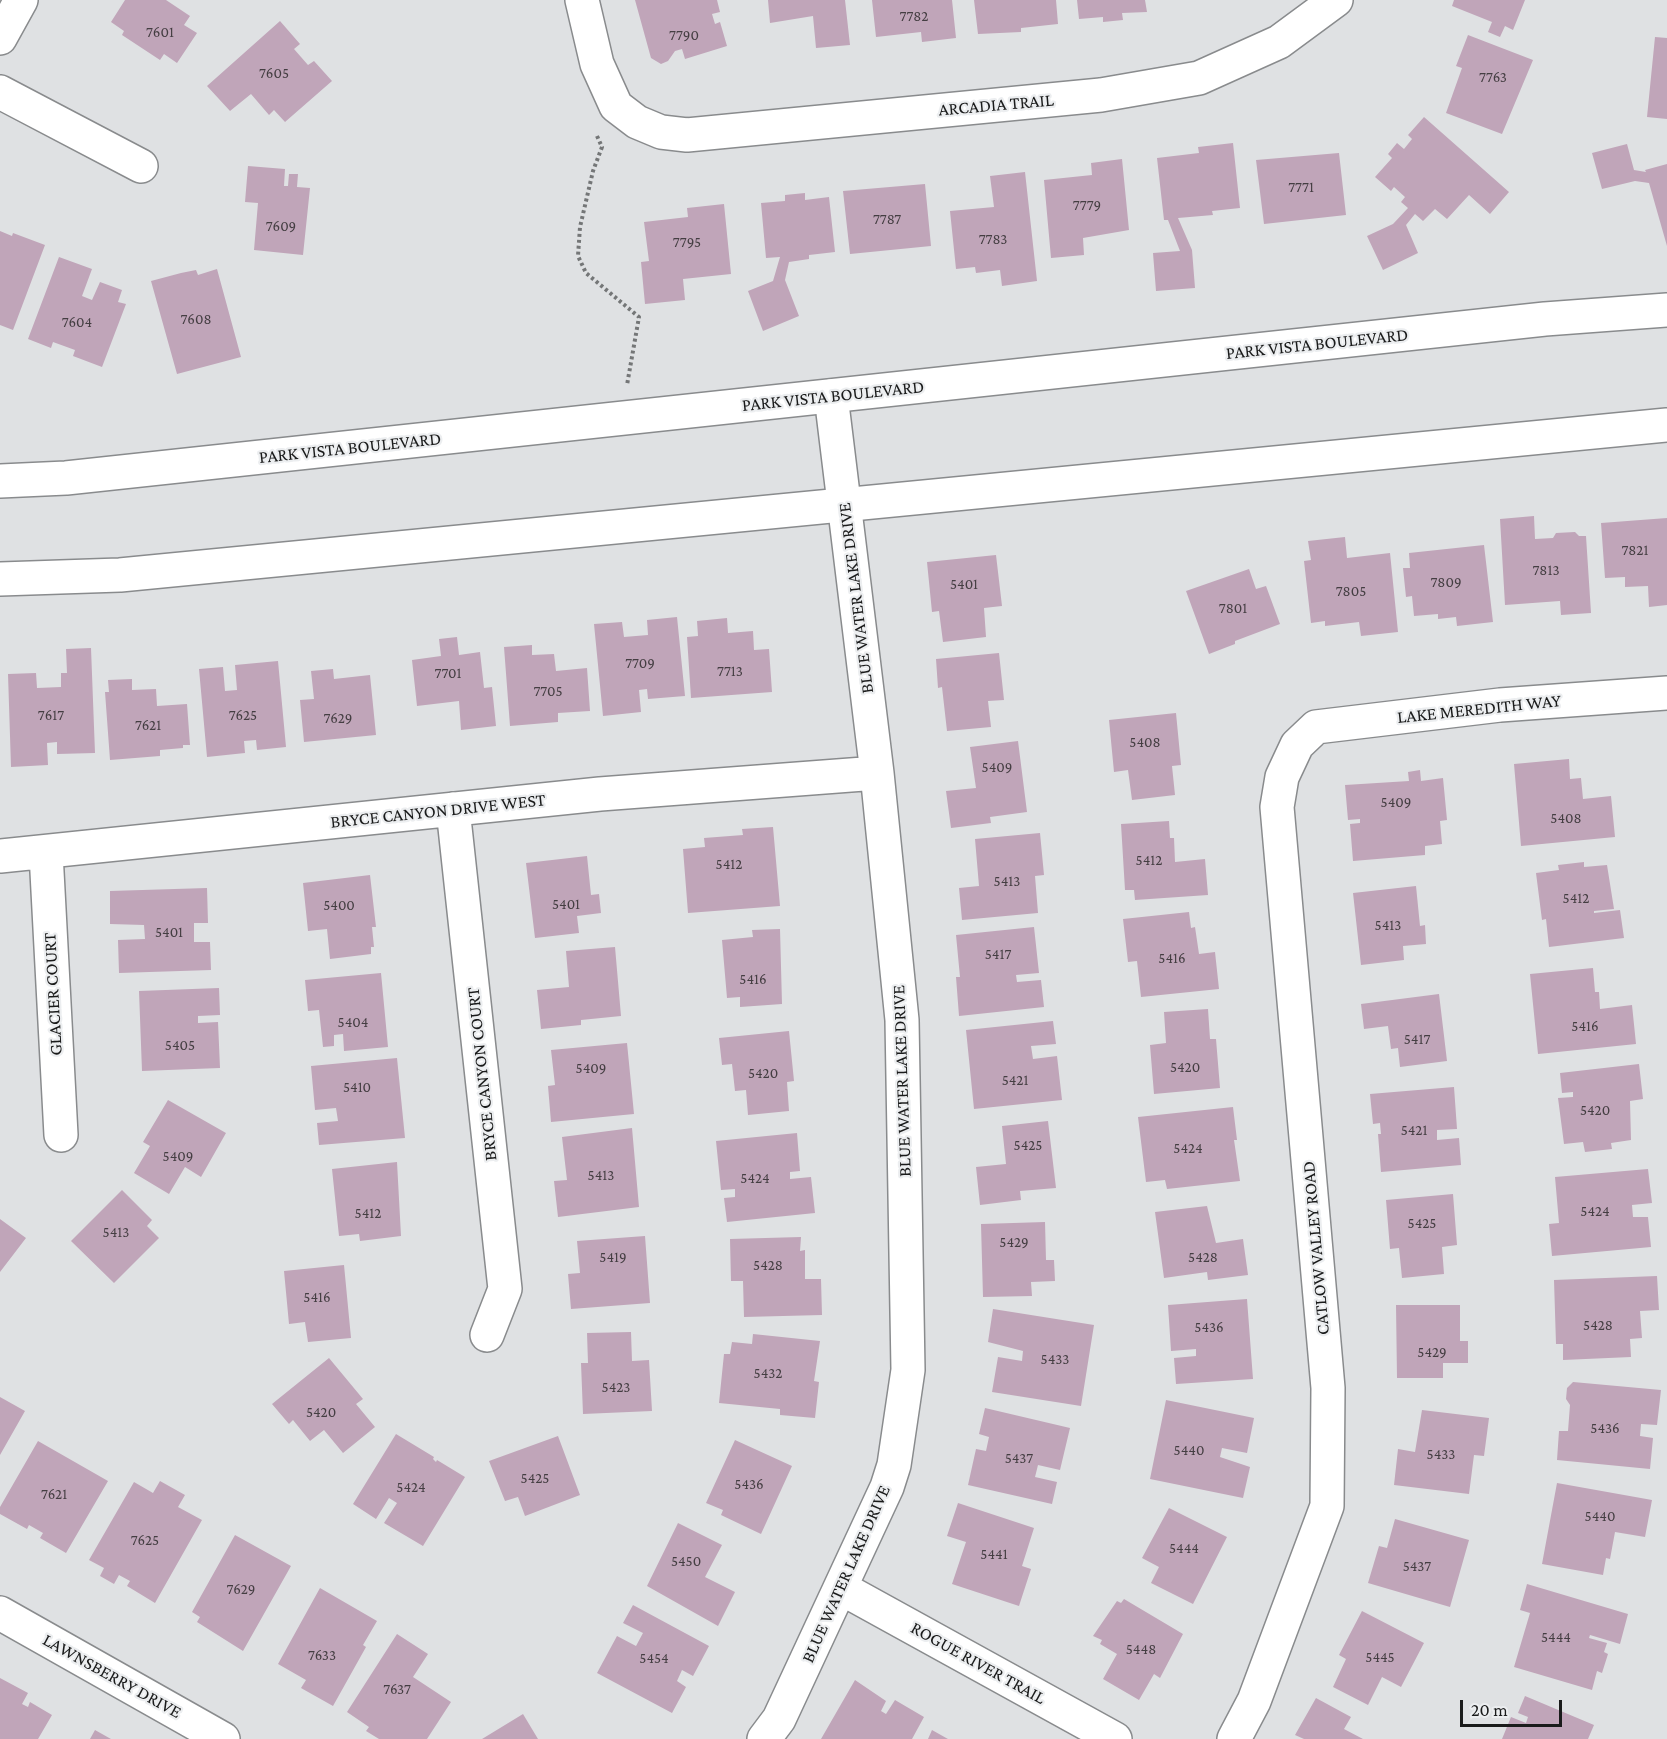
<!DOCTYPE html>
<html>
<head>
<meta charset="utf-8">
<style>
	body { margin:0 }
	#map { position:relative; width:1667px; height:1739px; overflow:hidden; background:#dfe1e3; font-family:"Crimson Pro",serif }
	canvas { display:block }
	.scale { position:absolute; left:1460px; top:1700px; width:102px; height:27px; box-sizing:border-box; border:3px solid #1a1b1b; border-top:0; padding-left:8px; font-size:18px; line-height:21px; white-space:nowrap; color:#1a1b1b; -webkit-text-stroke:4px #eceef0; paint-order:stroke }
</style>
</head>
<body>
<div id="map">
<canvas width="1667" height="1739"></canvas>
<div class="scale">20 m</div>
</div>
<script>
const ctx = document.querySelector('canvas').getContext('2d');
ctx.lineJoin = 'round';
function fill(path, color) { ctx.fillStyle = color; ctx.fill(path, 'evenodd'); }
const poly = rows => new Path2D(rows.map(r => 'M' + r).join(''));
function trace(path, color, width, dash) { ctx.strokeStyle = color; ctx.lineWidth = width; ctx.lineCap = dash ? 'butt' : 'round'; ctx.setLineDash(dash || []); ctx.stroke(path); }
function drawText(font, color, halo, rows, align = 'center') {
  ctx.font = font + ' "Crimson Pro",serif'; ctx.lineWidth = 4.5; ctx.setLineDash([]); ctx.textBaseline = 'middle'; ctx.strokeStyle = halo; ctx.fillStyle = color; for (const [text, x, y, turn = 0] of rows) {
    ctx.save(); ctx.translate(x, y); ctx.rotate((+turn || 0) * Math.PI / 180); ctx.textAlign = isNaN(turn) ? turn : align; if (halo) ctx.strokeText(text, 0, 0); ctx.fillText(text, 0, 0); ctx.restore();
  }
}
fill(poly([
	[125,0,166,0,190,16,184,25,197,33,177,63,164,54,160,60,122,35,124,31,111,22],
	[635,0,717,0,720,12,712,14,715,24,720,22,727,46,685,59,682,49,675,51,668,61,661,64,651,58],
	[768,0,845,0,850,45,816,48,813,16,770,23],
	[872,0,952,0,956,38,922,42,921,32,876,37],
	[974,0,1056,0,1058,24,1021,28,1021,32,978,34],
	[1077,0,1145,0,1147,12,1122,13,1123,20,1103,22,1103,17,1079,19],
	[1454,0,1525,0,1513,30,1505,26,1500,37,1488,32,1492,22,1452,6],
	[280,21,300,44,294,49,308,65,314,61,332,81,285,122,274,110,269,115,251,94,230,111,207,86],
	[1468,35,1533,60,1502,134,1446,113,1462,68,1456,66],
	[1655,37,1667,38,1667,119,1647,117],
	[1424,117,1509,192,1490,214,1469,195,1447,219,1435,209,1423,221,1415,214,1406,225,1418,253,1383,270,1367,236,1393,224,1408,208,1401,202,1405,197,1394,187,1391,191,1375,177,1392,158,1388,154,1397,143,1404,149,1412,139,1408,135],
	[1233,143,1240,208,1212,211,1213,215,1178,218,1192,250,1195,288,1156,291,1153,253,1180,251,1168,220,1164,220,1157,158,1199,153,1198,147],
	[1627,144,1634,170,1646,172,1645,170,1667,164,1667,246,1649,183,1635,181,1602,189,1592,153],
	[1339,153,1346,215,1264,224,1256,160],
	[1122,159,1129,230,1083,238,1084,255,1051,258,1044,180,1092,175,1091,163],
	[248,166,285,169,284,186,288,186,289,174,298,174,297,187,310,188,303,255,254,250,258,203,245,202],
	[1025,172,1037,281,1002,286,1000,270,976,273,975,267,956,269,950,211,994,207,990,176],
	[925,184,931,246,850,254,843,191],
	[805,193,805,200,829,197,835,252,809,255,809,259,789,262,785,280,799,316,763,331,748,291,773,281,780,257,766,258,761,203,785,201,785,195],
	[724,204,731,274,683,279,685,300,645,304,641,262,649,261,644,222,688,217,687,208],
	[0,231,12,236,13,233,45,245,13,330,0,325],
	[59,257,92,269,82,296,92,300,100,282,122,290,118,302,126,304,102,367,73,356,75,350,53,342,51,348,28,339],
	[217,269,241,357,177,374,151,281,181,273,196,270,198,275],
	[1534,516,1535,539,1553,538,1556,533,1575,532,1579,536,1586,536,1591,613,1561,615,1560,601,1505,605,1500,519],
	[1667,518,1667,605,1649,607,1648,586,1625,587,1625,577,1605,578,1601,523],
	[1345,537,1347,558,1390,553,1398,632,1361,636,1359,622,1325,626,1325,621,1311,623,1304,561,1311,560,1308,541],
	[1484,545,1493,622,1457,626,1456,617,1438,619,1438,614,1414,616,1412,596,1406,597,1403,568,1410,568,1409,553],
	[996,555,1002,606,984,608,986,637,943,642,939,611,932,612,927,562],
	[1249,569,1256,589,1266,586,1280,624,1235,641,1235,644,1209,654,1186,591],
	[677,617,685,696,648,699,647,689,639,690,641,712,603,716,594,624,622,622,624,637,648,635,647,620],
	[727,618,728,633,753,631,754,650,769,649,772,692,691,698,687,637,698,636,697,621],
	[457,637,459,655,480,652,484,688,492,687,496,726,461,730,459,701,417,706,412,660,441,656,439,639],
	[532,645,532,655,554,654,556,671,587,668,590,711,558,713,558,722,510,726,504,647],
	[91,648,95,753,57,754,57,742,47,743,48,765,11,767,8,674,36,673,37,688,61,687,61,673,67,673,66,649],
	[999,653,1004,700,988,701,991,727,947,731,942,687,938,688,936,659],
	[278,661,286,747,257,750,256,740,244,741,245,753,207,757,199,669,223,667,225,691,237,690,235,665],
	[333,669,334,679,370,675,376,735,304,742,300,700,314,699,311,671],
	[132,679,132,690,156,689,157,706,187,704,190,745,183,745,183,748,160,750,160,756,110,760,105,692,109,692,108,680],
	[1176,713,1181,765,1172,766,1175,795,1132,800,1128,770,1114,772,1109,720],
	[1018,741,1027,812,990,817,991,823,951,828,946,791,976,788,970,747],
	[1569,759,1570,779,1581,778,1583,799,1611,796,1615,837,1521,846,1514,764],
	[1420,770,1421,781,1443,778,1447,820,1440,821,1442,844,1425,846,1425,855,1353,861,1350,824,1360,823,1360,819,1348,820,1345,785,1409,781,1408,772],
	[1169,821,1170,838,1174,838,1175,862,1205,859,1208,895,1135,900,1134,890,1125,890,1121,824],
	[773,827,780,906,688,913,683,849,705,847,704,838,743,835,742,829],
	[1040,833,1044,875,1035,876,1038,913,962,920,959,888,979,886,975,839],
	[587,856,591,895,599,894,601,913,577,916,579,933,535,938,526,863],
	[1584,862,1584,867,1607,865,1614,909,1594,911,1594,913,1620,910,1624,938,1549,947,1546,919,1542,920,1536,873,1559,870,1558,865],
	[370,875,376,927,372,927,374,947,371,947,371,954,330,959,327,929,308,931,303,883],
	[1416,886,1420,926,1425,925,1426,944,1403,946,1404,960,1361,965,1353,893],
	[207,888,208,923,194,923,194,942,210,942,211,970,119,973,118,940,145,939,144,925,110,924,110,891],
	[1189,912,1191,928,1195,927,1199,954,1215,952,1219,989,1141,997,1137,961,1128,962,1123,919],
	[1034,927,1039,973,1016,975,1017,982,1041,980,1044,1007,959,1016,956,977,960,977,956,935],
	[780,929,782,1004,740,1007,740,997,727,998,722,940,753,937,752,930],
	[615,947,621,1016,581,1020,581,1025,541,1029,537,990,569,987,566,951],
	[1593,968,1595,992,1599,992,1600,1009,1632,1005,1636,1044,1538,1054,1530,974],
	[381,973,388,1047,344,1051,343,1034,334,1035,334,1046,323,1047,319,1010,308,1011,305,980],
	[219,988,220,1015,198,1016,198,1023,218,1022,220,1068,142,1071,139,991],
	[1439,994,1447,1061,1400,1067,1398,1048,1391,1049,1388,1026,1364,1029,1361,1004],
	[1208,1009,1210,1039,1216,1039,1220,1088,1154,1094,1150,1045,1166,1043,1164,1012],
	[1053,1021,1056,1044,1031,1046,1033,1059,1057,1056,1062,1100,974,1109,966,1030],
	[789,1031,794,1081,787,1082,789,1111,748,1115,746,1090,735,1091,732,1064,722,1065,719,1038],
	[627,1043,634,1114,551,1122,548,1086,555,1085,551,1050],
	[397,1058,405,1138,319,1145,317,1123,338,1121,336,1108,315,1110,311,1066],
	[1639,1064,1643,1099,1630,1101,1631,1140,1611,1143,1612,1149,1585,1152,1583,1142,1564,1144,1558,1098,1573,1097,1573,1092,1562,1093,1560,1073],
	[1454,1087,1457,1129,1437,1130,1437,1140,1459,1138,1461,1165,1381,1172,1378,1134,1381,1134,1380,1123,1373,1124,1370,1094],
	[168,1100,226,1133,201,1177,185,1167,169,1194,134,1173,150,1146,143,1142],
	[1233,1107,1237,1140,1234,1140,1240,1181,1167,1189,1165,1180,1146,1182,1138,1117],
	[1048,1121,1056,1188,1020,1191,1021,1200,980,1205,976,1167,1006,1164,1002,1126],
	[632,1128,639,1207,558,1217,554,1181,567,1180,562,1137],
	[797,1133,800,1171,790,1172,790,1179,811,1177,815,1213,727,1222,724,1198,735,1197,735,1189,721,1190,716,1141],
	[397,1162,401,1236,360,1241,359,1234,339,1236,332,1169],
	[1648,1169,1652,1203,1632,1205,1633,1217,1648,1217,1651,1247,1552,1256,1549,1224,1559,1223,1555,1177],
	[122,1190,152,1220,147,1226,159,1238,114,1283,71,1241],
	[1453,1194,1457,1245,1442,1247,1444,1274,1402,1278,1399,1248,1390,1249,1386,1200],
	[1207,1206,1216,1243,1243,1239,1248,1275,1208,1280,1207,1272,1164,1278,1155,1212],
	[0,1219,26,1238,0,1272],
	[1045,1222,1046,1260,1054,1260,1055,1281,1031,1282,1032,1296,983,1297,981,1224],
	[645,1236,650,1303,571,1309,568,1274,580,1273,577,1241],
	[801,1237,800,1251,805,1250,805,1279,821,1279,822,1315,744,1317,743,1281,731,1281,730,1239],
	[344,1265,351,1338,308,1342,305,1322,289,1324,284,1271],
	[1657,1276,1659,1310,1640,1311,1642,1338,1630,1339,1631,1357,1563,1360,1563,1344,1556,1344,1554,1280],
	[1247,1299,1253,1379,1176,1384,1174,1358,1196,1356,1196,1349,1171,1351,1168,1305],
	[1396,1305,1460,1305,1460,1341,1468,1341,1468,1363,1443,1363,1443,1378,1397,1378],
	[993,1309,1094,1325,1081,1406,992,1392,998,1357,1022,1361,1023,1351,988,1342],
	[631,1332,632,1361,649,1360,652,1411,583,1414,581,1363,588,1363,587,1333],
	[753,1334,820,1341,814,1381,819,1382,815,1418,780,1415,780,1409,719,1403,724,1354,730,1354,732,1342,752,1344],
	[329,1358,363,1399,356,1404,375,1427,343,1453,324,1430,310,1441,293,1420,289,1424,272,1404],
	[1573,1382,1661,1390,1657,1425,1641,1424,1640,1436,1653,1438,1650,1469,1557,1460,1559,1431,1568,1431,1570,1405,1566,1399,1567,1388],
	[0,1397,25,1411,0,1455],
	[1166,1400,1254,1418,1247,1453,1222,1448,1220,1457,1250,1467,1243,1498,1150,1479],
	[985,1408,1070,1428,1060,1470,1038,1465,1035,1477,1057,1482,1052,1504,968,1485,976,1449,986,1451,989,1437,979,1434],
	[1422,1410,1489,1418,1484,1456,1474,1455,1469,1494,1394,1485,1398,1449,1415,1452],
	[396,1434,434,1457,433,1459,436,1462,437,1460,465,1477,423,1546,384,1523,397,1503,389,1498,376,1519,353,1504],
	[558,1436,580,1495,525,1516,518,1497,505,1501,489,1461],
	[735,1440,792,1466,761,1534,721,1515,723,1510,706,1503],
	[38,1441,108,1481,66,1553,40,1538,43,1533,29,1525,27,1529,0,1514,0,1507],
	[160,1481,185,1495,178,1507,202,1520,155,1603,127,1586,130,1581,119,1575,114,1584,100,1576,104,1568,89,1560,134,1482,153,1493],
	[1557,1483,1652,1500,1645,1537,1615,1532,1610,1559,1606,1558,1603,1575,1542,1564],
	[958,1503,1034,1528,1022,1566,1031,1569,1019,1606,952,1584,966,1542,947,1536],
	[1169,1508,1227,1537,1193,1604,1151,1583,1159,1567,1142,1558],
	[1395,1519,1469,1540,1450,1607,1368,1583,1379,1546,1387,1548],
	[678,1523,722,1545,705,1577,735,1592,718,1626,647,1586],
	[235,1535,291,1566,243,1651,197,1622,200,1617,192,1612],
	[1527,1584,1628,1614,1620,1644,1590,1635,1589,1638,1607,1643,1604,1652,1608,1654,1602,1673,1597,1671,1592,1690,1514,1667,1530,1613,1520,1610],
	[320,1588,377,1621,363,1645,366,1647,333,1706,301,1688,306,1680,278,1664],
	[1124,1599,1183,1634,1160,1678,1154,1674,1139,1700,1103,1679,1117,1654,1100,1644,1102,1640,1093,1636,1117,1601,1121,1603],
	[633,1605,709,1646,693,1676,682,1670,677,1681,686,1687,672,1713,597,1673,617,1636,636,1646,643,1633,623,1623],
	[1362,1611,1424,1643,1401,1687,1382,1677,1368,1705,1333,1687,1346,1659,1339,1655],
	[397,1634,428,1654,413,1677,451,1702,427,1739,379,1739,366,1731,369,1727,347,1712],
	[0,1678,28,1693,22,1704,28,1707,30,1702,52,1715,38,1739,0,1739],
	[855,1680,886,1701,881,1711,886,1714,895,1700,924,1717,912,1739,821,1739],
	[1525,1696,1594,1725,1588,1739,1502,1739,1511,1717,1526,1723,1528,1717,1518,1713],
	[1316,1698,1351,1717,1344,1729,1363,1739,1304,1739,1295,1735],
	[523,1714,538,1739,482,1739],
	[95,1730,111,1739,90,1739],
	[932,1730,948,1739,928,1739]
]), '#c0a5b9');
const minor = poly([
	[582,0,597,64,616,106,637,122,661,132,687,135,1101,95,1199,78,1279,42,1336,0],
	[0,38,21,0],
	[0,92,141,166],
	[453,809,505,1289,487,1335],
	[46,853,61,1135],
	[0,856,600,794,877,773],
	[841,1588,1115,1739],
	[0,1613,223,1739],
	[764,1739,779,1719,887,1487,894,1465,908,1370,902,1020,877,773,831,396],
	[1234,1739,1254,1701,1327,1506,1328,1388,1277,807,1282,777,1297,745,1316,727,1500,705,1667,693]
]);
const secondary = poly([
	[0,481,66,478,1545,319,1667,310],
	[0,579,120,575,1667,425]
]);
trace(minor, '#898b8d', 36);
trace(secondary, '#898b8d', 36);
trace(poly([
	[597,136,602,147,593,171,580,227,578,256,586,273,639,317,627,385]
]), '#747677', 4, [3, 3]);
trace(minor, '#fff', 33);
trace(secondary, '#fff', 33);
drawText('15px', '#443e42', null, [
	["7782",914,16],
	["7601",160,32],
	["7790",684,35],
	["7605",274,73],
	["7763",1493,77],
	["7771",1301,187],
	["7779",1087,205],
	["7787",887,219],
	["7609",281,226],
	["7783",993,239],
	["7795",687,242],
	["7608",196,319],
	["7604",77,322],
	["7821",1635,550],
	["7813",1546,570],
	["7809",1446,582],
	["5401",964,584],
	["7805",1351,591],
	["7801",1233,608],
	["7709",640,663],
	["7713",730,671],
	["7701",448,673],
	["7705",548,691],
	["7617",51,715],
	["7625",243,715],
	["7629",338,718],
	["7621",148,725],
	["5408",1145,742],
	["5409",997,767],
	["5409",1396,802],
	["5408",1566,818],
	["5412",1149,860],
	["5412",729,864],
	["5413",1007,881],
	["5412",1576,898],
	["5401",566,904],
	["5400",339,905],
	["5413",1388,925],
	["5401",169,932],
	["5417",998,954],
	["5416",1172,958],
	["5416",753,979],
	["5404",353,1022],
	["5416",1585,1026],
	["5417",1417,1039],
	["5405",180,1045],
	["5420",1185,1067],
	["5409",591,1068],
	["5420",763,1073],
	["5421",1015,1080],
	["5410",357,1087],
	["5420",1595,1110],
	["5421",1414,1130],
	["5425",1028,1145],
	["5424",1188,1148],
	["5409",178,1156],
	["5413",601,1175],
	["5424",755,1178],
	["5424",1595,1211],
	["5412",368,1213],
	["5425",1422,1223],
	["5413",116,1232],
	["5429",1014,1242],
	["5419",613,1257],
	["5428",1203,1257],
	["5428",768,1265],
	["5416",317,1297],
	["5428",1598,1325],
	["5436",1209,1327],
	["5429",1432,1352],
	["5433",1055,1359],
	["5432",768,1373],
	["5423",616,1387],
	["5420",321,1412],
	["5436",1605,1428],
	["5440",1189,1450],
	["5433",1441,1454],
	["5437",1019,1458],
	["5425",535,1478],
	["5436",749,1484],
	["5424",411,1487],
	["7621",54,1494],
	["5440",1600,1516],
	["7625",145,1540],
	["5444",1184,1548],
	["5441",994,1554],
	["5450",686,1561],
	["5437",1417,1566],
	["7629",241,1589],
	["5444",1556,1637],
	["5448",1141,1649],
	["7633",322,1655],
	["5445",1380,1657],
	["5454",654,1658],
	["7637",397,1689]
]);
drawText('18px', '#1a1b1b', '#eceef0', [
	["ARCADIA TRAIL",996,105,-5],
	["PARK VISTA BOULEVARD",1317,344,-6],
	["PARK VISTA BOULEVARD",833,396,-6],
	["PARK VISTA BOULEVARD",350,448,-6],
	["BLUE WATER LAKE DRIVE",856,598,-97],
	["LAKE MEREDITH WAY",1479,709,-6],
	["BRYCE CANYON DRIVE WEST",438,811,-6],
	["GLACIER COURT",53,994,-93],
	["BRYCE CANYON COURT",482,1074,-96],
	["BLUE WATER LAKE DRIVE",902,1081,-92],
	["CATLOW VALLEY ROAD",1316,1248,-95],
	["BLUE WATER LAKE DRIVE",846,1574,-66],
	["ROGUE RIVER TRAIL",978,1663,29],
	["LAWNSBERRY DRIVE",112,1676,29]
]);
</script>
</body>
</html>
